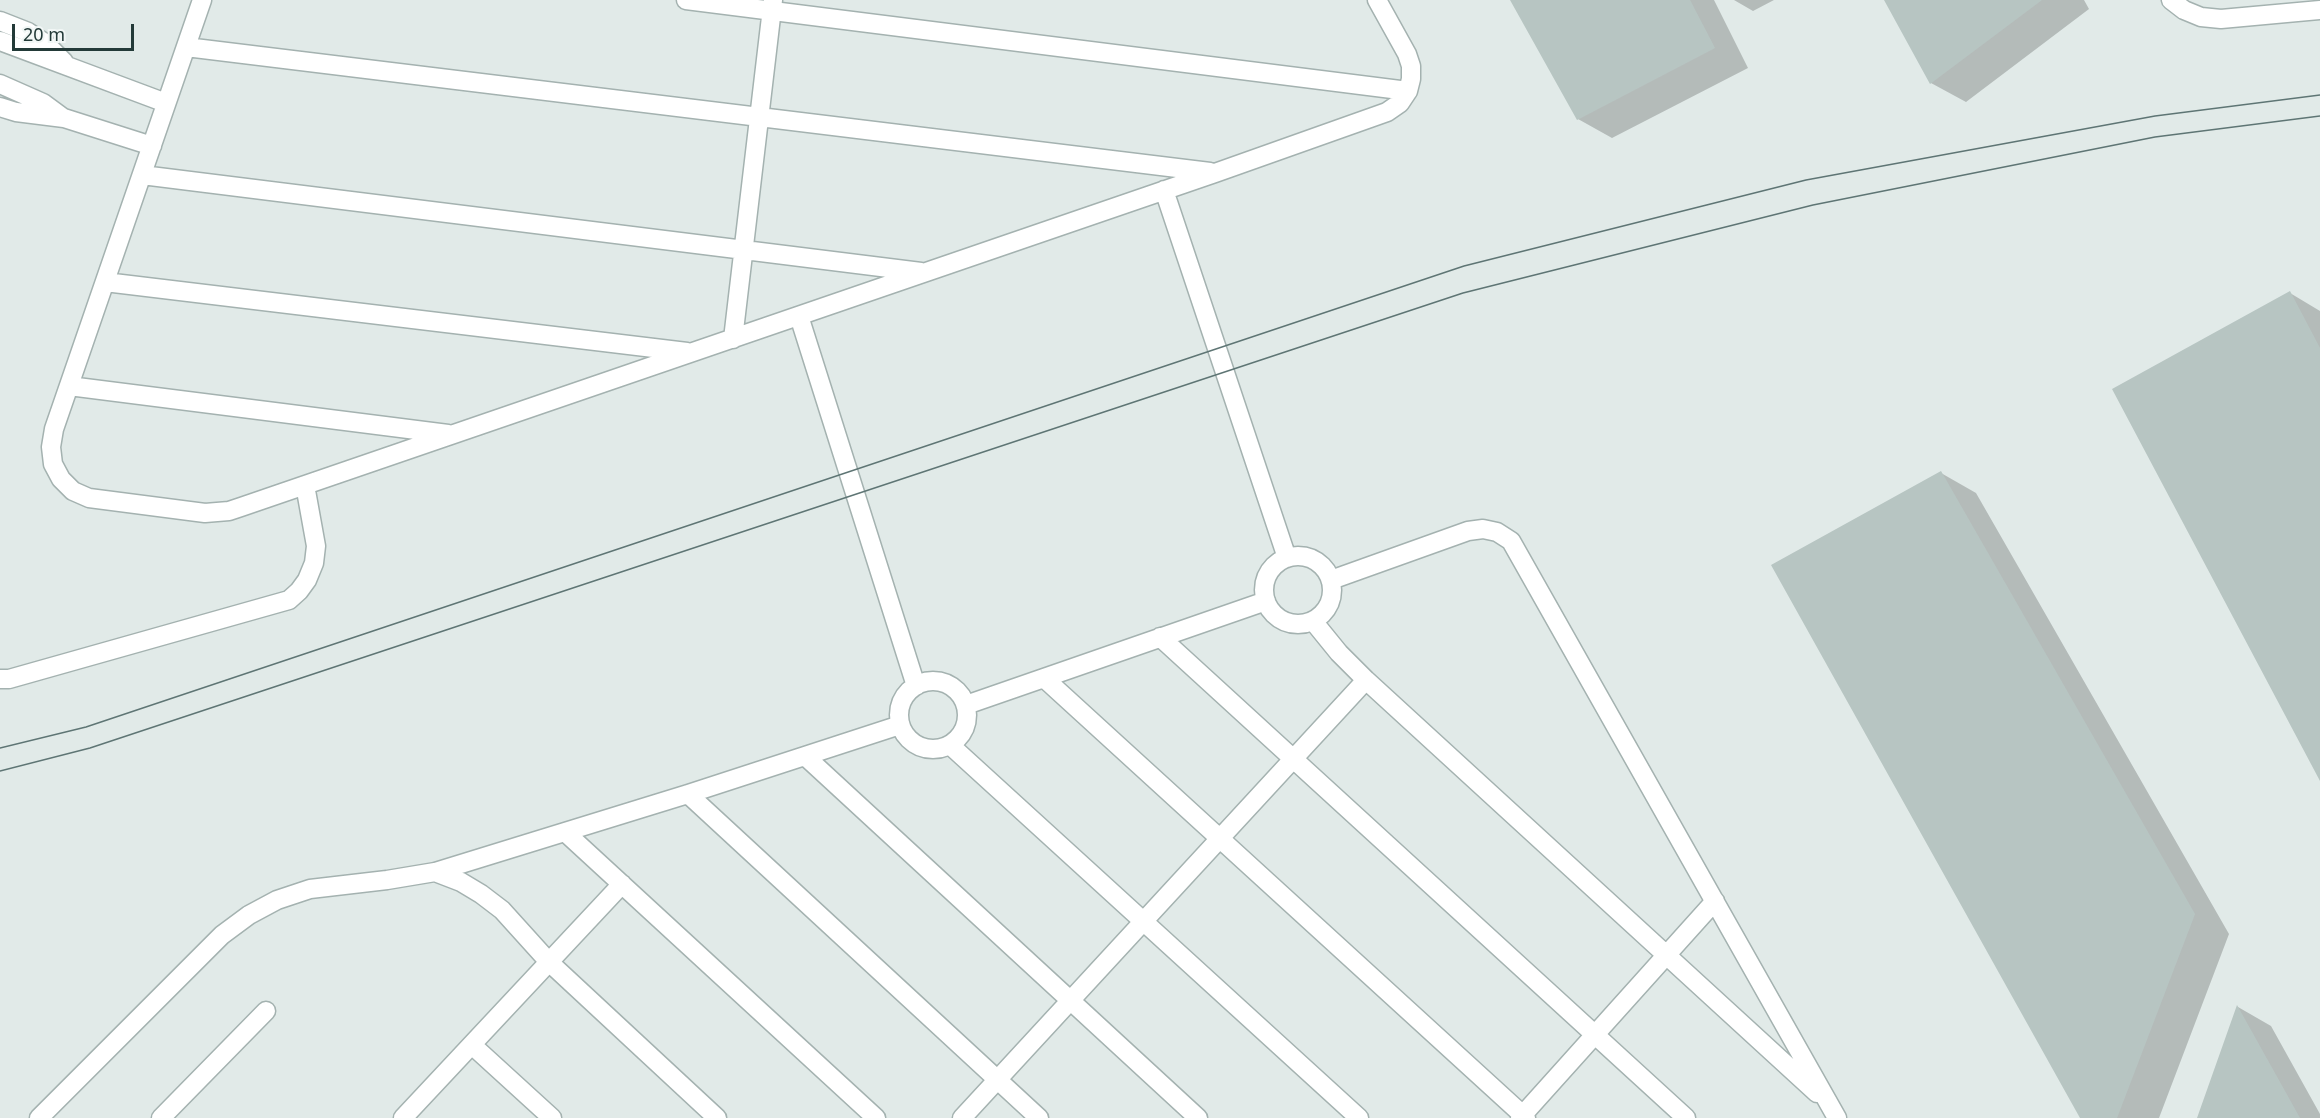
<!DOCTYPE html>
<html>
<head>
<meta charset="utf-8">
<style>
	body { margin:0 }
	#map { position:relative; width:2320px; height:1118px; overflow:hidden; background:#e1eae8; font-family:"Noto Sans",sans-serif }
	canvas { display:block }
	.scale { position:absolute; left:12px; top:24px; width:122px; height:27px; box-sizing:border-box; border:3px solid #233a38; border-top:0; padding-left:8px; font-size:18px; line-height:21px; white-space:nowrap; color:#233a38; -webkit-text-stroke:4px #f2f7f6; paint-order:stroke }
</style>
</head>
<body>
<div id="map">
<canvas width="2320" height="1118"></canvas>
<div class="scale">20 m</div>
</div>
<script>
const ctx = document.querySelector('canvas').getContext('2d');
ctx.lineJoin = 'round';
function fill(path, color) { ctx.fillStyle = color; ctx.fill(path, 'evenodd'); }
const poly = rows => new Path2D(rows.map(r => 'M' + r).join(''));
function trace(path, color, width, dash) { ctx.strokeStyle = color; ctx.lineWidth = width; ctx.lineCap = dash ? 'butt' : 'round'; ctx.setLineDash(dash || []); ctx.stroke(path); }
fill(poly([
	[1512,0,1714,0,1748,68,1612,138,1578,119],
	[1734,0,1774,0,1753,11],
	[1885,0,2084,0,2089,9,1966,102,1931,83],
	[2290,293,2320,311,2320,778],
	[1941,473,1976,493,2229,934,2159,1118,2082,1118],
	[2238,1007,2271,1026,2320,1114,2320,1118,2199,1118]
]), '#0003');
fill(poly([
	[1510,0,1690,0,1715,48,1577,120],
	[1884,0,2042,0,1930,84],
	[2290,291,2320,348,2320,781,2112,389],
	[1941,471,2195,914,2117,1118,2080,1118,1771,565],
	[2237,1005,2300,1118,2197,1118]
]), '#b7c5c2');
const minor = poly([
	[202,0,54,429,51,447,53,464,61,479,73,491,89,498,205,513,229,511,241,507,1215,173,1387,112,1400,103,1408,91,1411,79,1411,66,1407,54,1377,0],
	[686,0,1408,91],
	[2171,0,2184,10,2201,17,2221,19,2320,10],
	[0,21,28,32,45,43,64,62],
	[0,41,166,103],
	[186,47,1210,172],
	[0,84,43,103,62,117],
	[0,107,16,112,64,118,152,146],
	[142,175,921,272],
	[1164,190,1287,558],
	[105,282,687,352],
	[799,316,916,686],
	[733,339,773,0],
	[69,386,448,434],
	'1264 590a34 34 0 1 1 68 0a34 34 0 1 1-68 0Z',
	[1331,580,1468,531,1483,529,1497,532,1511,541,1837,1118],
	[1313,621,1339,653,1366,680,1817,1093],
	[1160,637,1686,1118],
	[1044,678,1526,1118],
	[0,679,9,679,289,600,299,591,307,580,314,563,316,546,305,485],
	'899 715a34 34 0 1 1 68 0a34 34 0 1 1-68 0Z',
	[966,705,1266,601],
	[950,745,1359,1118],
	[805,756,1198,1118],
	[688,794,1039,1118],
	[565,832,876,1118],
	[435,872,461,882,481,894,502,910,549,962,717,1118],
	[472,1045,552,1118],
	[39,1118,222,935,249,915,277,900,310,889,387,880,435,872,688,794,900,725],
	[161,1118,266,1011],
	[403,1118,622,884],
	[962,1118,1366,680],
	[1520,1118,1715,901]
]);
trace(minor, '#a4b2b0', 21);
trace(minor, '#fff', 18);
trace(poly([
	[0,748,86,727,1464,266,1806,180,2155,116,2320,95],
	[0,771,90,748,1463,293,1813,205,2155,137,2320,116]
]), '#5e7574', 1.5);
</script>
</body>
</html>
